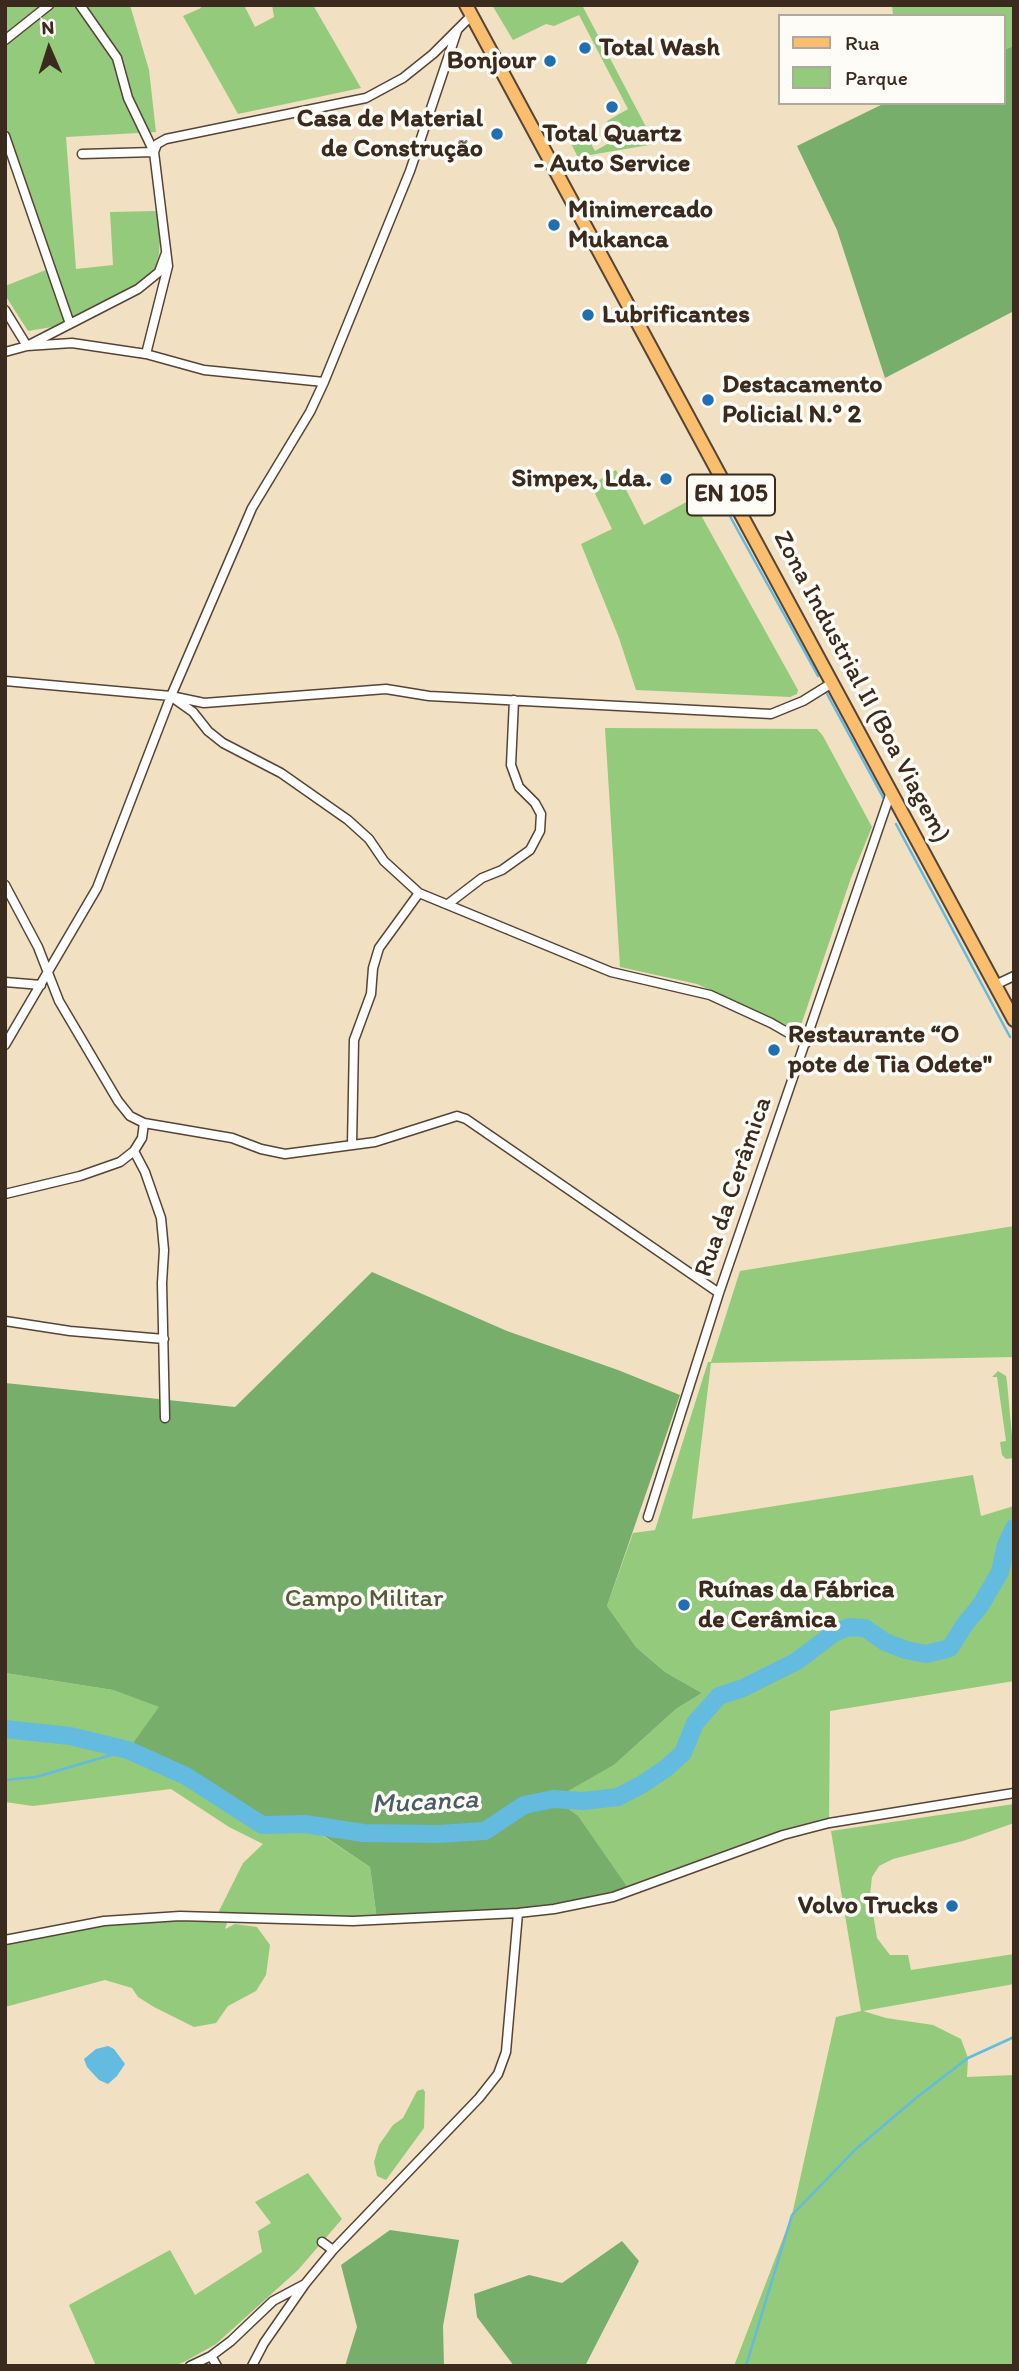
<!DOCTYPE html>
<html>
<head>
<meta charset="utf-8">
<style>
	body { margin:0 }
	#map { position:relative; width:1019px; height:2371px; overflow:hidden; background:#f1e0c2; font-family:Itim,sans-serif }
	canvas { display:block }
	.frame { position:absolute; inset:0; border:7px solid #3b2a1e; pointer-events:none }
	.legend { position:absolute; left:778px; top:14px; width:228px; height:91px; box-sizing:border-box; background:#fdfcf7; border:2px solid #afa8a0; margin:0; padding:9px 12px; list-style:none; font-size:21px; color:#3b2a1e }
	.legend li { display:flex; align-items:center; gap:14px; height:35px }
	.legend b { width:35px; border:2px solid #afa8a0 }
	.north { position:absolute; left:14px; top:14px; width:70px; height:70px; -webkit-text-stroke:5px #fdfcf7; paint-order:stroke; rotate:357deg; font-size:19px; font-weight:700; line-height:28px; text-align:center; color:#3b2a1e }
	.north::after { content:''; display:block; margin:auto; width:24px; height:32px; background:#3b2a1e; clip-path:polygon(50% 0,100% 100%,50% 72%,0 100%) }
</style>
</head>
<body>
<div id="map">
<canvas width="1019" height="2371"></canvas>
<div class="frame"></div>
<ul class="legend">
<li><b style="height:9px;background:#fbbe6e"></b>Rua</li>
<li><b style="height:19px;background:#94ca7c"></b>Parque</li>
</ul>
<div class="north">N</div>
</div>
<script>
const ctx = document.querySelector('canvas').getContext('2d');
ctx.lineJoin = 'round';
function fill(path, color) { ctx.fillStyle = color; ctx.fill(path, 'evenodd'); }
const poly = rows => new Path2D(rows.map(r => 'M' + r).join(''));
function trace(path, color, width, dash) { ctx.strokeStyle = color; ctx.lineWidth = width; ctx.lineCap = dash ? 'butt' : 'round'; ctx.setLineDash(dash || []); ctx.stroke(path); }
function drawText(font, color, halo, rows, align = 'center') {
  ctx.font = font + ' Itim,sans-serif'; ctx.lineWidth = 7; ctx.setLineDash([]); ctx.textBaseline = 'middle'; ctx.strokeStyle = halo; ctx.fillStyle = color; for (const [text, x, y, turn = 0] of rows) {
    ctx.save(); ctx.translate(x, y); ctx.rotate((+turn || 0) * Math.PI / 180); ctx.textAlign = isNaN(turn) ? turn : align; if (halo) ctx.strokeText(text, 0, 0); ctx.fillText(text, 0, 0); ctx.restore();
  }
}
fill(poly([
	[5,5,130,5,149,70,156,132,66,137,76,269,113,265,110,212,157,211,160,237,159,254,155,269,143,281,70,324,28,331,5,295,5,286,51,268,5,136],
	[200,5,244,5,255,27,274,17,272,5,313,5,361,88,238,114,183,16,201,8],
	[492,5,582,5,655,144,578,157,567,136,582,127,595,151,616,139,607,121,628,109,579,15,554,26,546,24,513,40],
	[892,5,1014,5,1014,46,1003,50,1003,16,893,16],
	[616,470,644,525,692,499,798,690,797,694,790,697,636,690,619,638,581,544,612,529,591,485],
	[605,728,817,729,823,736,872,827,851,878,799,1031,697,984,620,967],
	[1014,1226,1014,1357,711,1363,692,1519,973,1475,981,1516,1014,1506,1014,1681,830,1711,829,1823,630,1891,553,1799,614,1765,676,1709,702,1693,665,1672,636,1647,607,1606,633,1533,655,1530,708,1362,711,1362,740,1271],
	[998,1371,1006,1376,1007,1382,1014,1458,1006,1459,1002,1455,1000,1442,1006,1441,997,1377,992,1377],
	[5,1673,113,1690,160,1707,128,1750,186,1776,262,1825,305,1824,370,1867,377,1920,229,1917,225,1929,235,1924,257,1927,270,1945,266,1975,256,1991,228,2006,216,2023,194,2027,154,2007,138,1997,132,1988,105,1980,5,2007,5,1940,104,1921,216,1917,243,1863,263,1844,229,1827,171,1789,33,1806,5,1802],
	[1014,1804,1014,1823,963,1841,893,1859,879,1866,872,1877,870,1895,877,1938,890,1955,908,1955,911,1970,1014,1954,1014,1984,863,2011,886,2018,933,2025,961,2039,968,2058,967,2077,1014,2075,1014,2366,734,2366,792,2215,836,2017,861,2011,831,1831],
	[423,2089,425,2092,424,2128,386,2180,377,2176,374,2162,379,2145,393,2125,403,2118,417,2091],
	[308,2173,342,2219,298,2270,216,2344,186,2361,174,2366,96,2366,69,2305,170,2250,195,2295,262,2252,258,2231,271,2223,255,2202]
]), '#94ca7c');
fill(poly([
	[1014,46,1014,311,885,378,837,230,797,146,885,103,1003,103,1003,50],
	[372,1272,507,1331,618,1370,680,1395,607,1606,636,1647,665,1672,702,1693,676,1709,614,1765,554,1799,578,1816,630,1891,554,1909,377,1920,370,1867,306,1824,262,1825,186,1776,128,1750,159,1707,113,1690,5,1673,5,1383,235,1407],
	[390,2230,459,2240,443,2326,444,2366,345,2366,357,2327,341,2265],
	[622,2241,639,2261,585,2366,514,2366,477,2317,474,2294,529,2275,562,2283]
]), '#77ae6c');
fill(poly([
	[108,2046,114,2049,125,2064,117,2076,108,2084,99,2080,87,2067,84,2059,96,2049]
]), '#63bbe0');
trace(poly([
	[715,489,818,676],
	[826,692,884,799],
	[896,824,1010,1037],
	[5,1780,36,1777,128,1750],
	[746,2366,792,2215,856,2149,916,2098,968,2058,1014,2037]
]), '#63bbe0', 2.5);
trace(poly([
	[5,1729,70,1736,128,1750,186,1776,262,1825,305,1824,363,1833,439,1834,485,1831,524,1805,553,1799,583,1801,618,1797,641,1785,665,1769,683,1753,695,1723,719,1696,743,1688,797,1661,834,1633,849,1627,865,1628,885,1642,906,1650,926,1654,950,1648,965,1624,980,1606,1000,1572,1006,1545,1014,1528]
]), '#63bbe0', 18);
const street = poly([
	[80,5,117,58,128,98,154,152,168,266,146,354],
	[5,40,49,5],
	[5,136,70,324],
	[82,154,154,152,157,144,166,139,366,98,403,78,433,54,472,15],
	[5,310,27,346,138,289,159,272,166,253],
	[5,352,27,346,72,343,146,354,204,370,324,382],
	[5,681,171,696,204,703,386,689,429,696,771,714,803,701,832,683],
	[176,700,193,712,208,731,223,743,281,773,348,820,369,839,384,861,419,893,611,972,710,995,771,1023,806,1043],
	[5,885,38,947,59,1001,118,1101,130,1116,144,1123,232,1138,261,1149,285,1154,375,1142,457,1116,466,1119,719,1293],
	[448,904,482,878,502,870,530,850,540,831,541,814,535,803,519,787,511,765,514,700],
	[5,982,41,985],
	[995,985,1014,976],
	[5,1045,97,888,171,696,252,508,310,412,324,382,410,171,457,31],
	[352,1145,354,1040,371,994,373,968,379,948,419,893],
	[134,1151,145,1172,161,1218,164,1250,162,1283,165,1418],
	[5,1194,80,1176,120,1162,134,1151,142,1138,144,1123],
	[5,1321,70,1331,164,1339],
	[648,1517,719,1293,891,792],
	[5,1940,104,1921,180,1916,353,1921,518,1913,554,1909,613,1897,783,1835,829,1823,1014,1793],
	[322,2242,333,2250],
	[211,2356,217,2366],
	[190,2366,211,2356,231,2341,273,2301,303,2285],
	[252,2366,264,2343,305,2284,333,2250,479,2098,498,2074,506,2052,518,1913]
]);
const primary = poly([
	[466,5,1014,1020]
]);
trace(street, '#564537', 11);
trace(primary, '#564537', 16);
trace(street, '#fff', 8);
trace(primary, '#fbbe6e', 12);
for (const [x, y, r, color] of [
	[585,48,7,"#1f6fb2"],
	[550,61,7,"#1f6fb2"],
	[612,107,7,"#1f6fb2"],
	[497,134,7,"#1f6fb2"],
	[554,225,7,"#1f6fb2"],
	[588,315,7,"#1f6fb2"],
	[708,400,7,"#1f6fb2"],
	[666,479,7,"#1f6fb2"],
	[774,1050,7,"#1f6fb2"],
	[684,1605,7,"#1f6fb2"],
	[952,1906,7,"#1f6fb2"]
]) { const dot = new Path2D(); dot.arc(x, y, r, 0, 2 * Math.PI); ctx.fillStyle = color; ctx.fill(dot); trace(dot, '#fdfcf7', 2.5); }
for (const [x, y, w] of [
	[731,495,88]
]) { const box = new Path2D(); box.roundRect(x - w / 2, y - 20.5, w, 41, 5); ctx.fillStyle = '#fdfcf7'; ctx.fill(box); trace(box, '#3b2a1e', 2); }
drawText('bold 24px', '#3b2a1e', null, [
	["EN 105",731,495]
]);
drawText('bold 26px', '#3b2a1e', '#fdfcf7', [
	["Total Wash",599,48],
	["Bonjour",536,61,"right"],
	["Casa de Material",483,119,"right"],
	["de Construção",483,149,"right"],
	["Total Quartz",612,134,"center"],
	["- Auto Service",612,164,"center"],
	["Minimercado",568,210],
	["Mukanca",568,240],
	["Lubrificantes",602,315],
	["Destacamento",722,385],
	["Policial N.º 2",722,415],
	["Simpex, Lda.",652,479,"right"],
	["Restaurante “O",788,1035],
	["pote de Tia Odete\"",788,1065],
	["Ruínas da Fábrica",698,1590],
	["de Cerâmica",698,1620],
	["Volvo Trucks",938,1906,"right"]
], 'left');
drawText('26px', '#3b2a1e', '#fdfcf7', [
	["Zona Industrial II (Boa Viagem)",861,687,62],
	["Rua da Cerâmica",734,1187,-71]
]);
drawText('26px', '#565a3a', '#fdfcf7', [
	["Campo Militar",364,1599]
]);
drawText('italic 28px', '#495d62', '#fdfcf7', [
	["Mucanca",425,1803,-3]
]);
</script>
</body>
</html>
